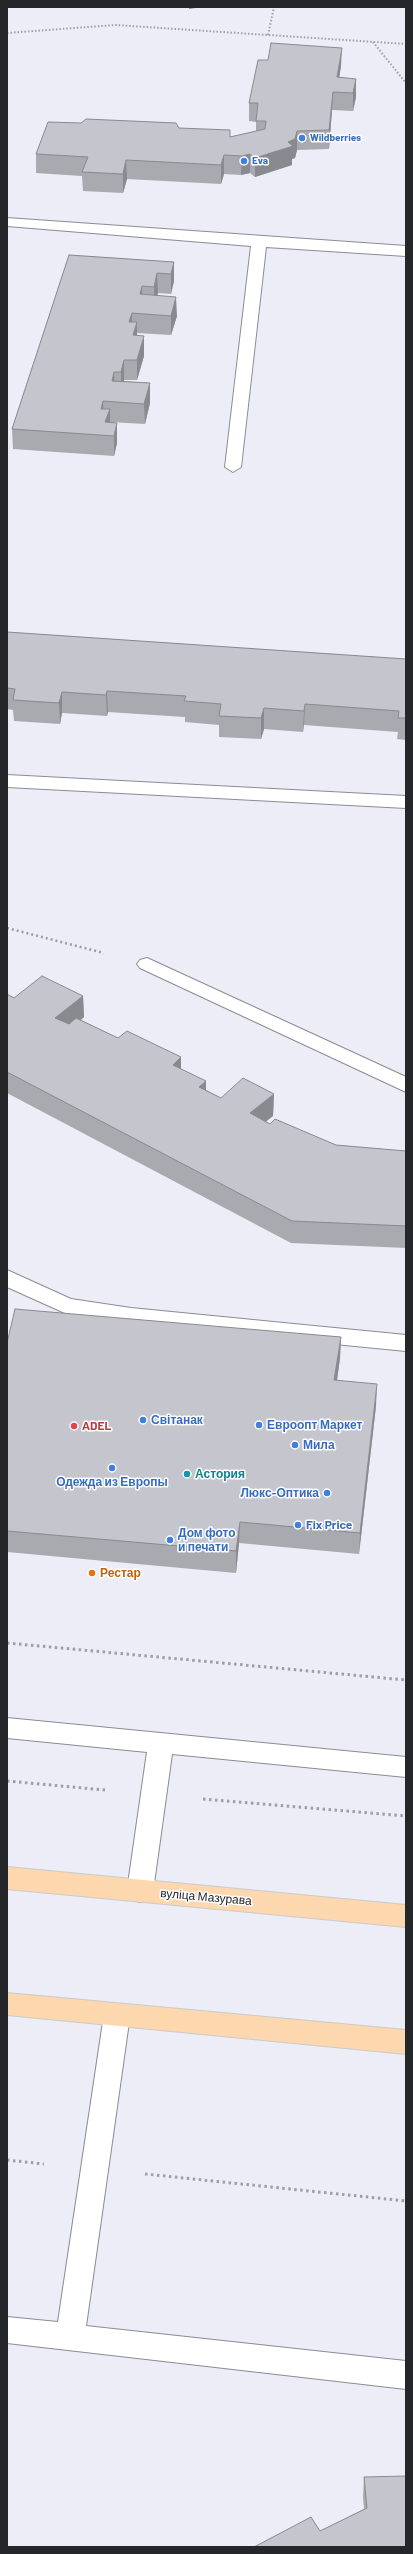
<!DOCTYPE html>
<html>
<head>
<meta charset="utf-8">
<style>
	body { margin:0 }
	#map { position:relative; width:413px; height:2554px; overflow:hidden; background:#ecedf6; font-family:Barlow,sans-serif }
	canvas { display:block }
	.frame { position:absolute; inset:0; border:8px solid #252629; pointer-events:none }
</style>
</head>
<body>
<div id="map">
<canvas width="413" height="2554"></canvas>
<div class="frame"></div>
</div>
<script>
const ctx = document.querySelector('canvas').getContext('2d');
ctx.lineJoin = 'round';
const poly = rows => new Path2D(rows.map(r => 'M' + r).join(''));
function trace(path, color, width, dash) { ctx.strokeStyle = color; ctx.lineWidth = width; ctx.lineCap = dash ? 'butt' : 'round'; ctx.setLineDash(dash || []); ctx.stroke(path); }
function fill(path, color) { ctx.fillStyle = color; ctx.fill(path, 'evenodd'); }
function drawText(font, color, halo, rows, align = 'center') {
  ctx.font = font + ' Barlow,sans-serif'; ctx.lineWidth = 3; ctx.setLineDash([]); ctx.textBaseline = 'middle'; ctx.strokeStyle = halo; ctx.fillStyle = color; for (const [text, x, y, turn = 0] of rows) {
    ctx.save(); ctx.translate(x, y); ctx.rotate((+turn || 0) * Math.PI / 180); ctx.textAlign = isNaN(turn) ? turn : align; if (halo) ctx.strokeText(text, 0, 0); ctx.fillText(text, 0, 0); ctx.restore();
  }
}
const minor = poly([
	[7,218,406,246,406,256,266,247,241,467,233,472,225,467,251,246,7,226,7,218],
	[7,775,406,796,406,808,7,787,7,775],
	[147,958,406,1077,406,1092,140,968,137,964,140,960,147,958],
	[7,1270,71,1299,131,1308,406,1335,406,1351,131,1324,67,1314,7,1287,7,1270],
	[7,1718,406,1757,406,1777,172,1754,153,1891,149,1899,140,1902,131,1899,127,1891,147,1752,7,1738,7,1718],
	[117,2004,127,2007,130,2015,86,2326,406,2361,406,2389,7,2343,7,2317,58,2322,104,2015,107,2007,117,2004]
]);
const major = poly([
	[7,1867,406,1905,406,1927,7,1889,7,1867],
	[7,1993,406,2030,406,2054,7,2015,7,1993]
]);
trace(minor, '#8b8c93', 2);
trace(major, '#cbcbcc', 2);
trace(poly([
	[7,33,115,25,406,44],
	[268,35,274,7],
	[373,42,406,83]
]), '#9e9fa5', 2, [1.5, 2]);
trace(poly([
	[7,928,104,953]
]), '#9e9fa5', 2.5, [2, 3]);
trace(poly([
	[7,1643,406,1680],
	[7,1781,105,1790],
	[203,1799,406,1816],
	[7,2160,44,2164],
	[145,2174,406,2201]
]), '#9e9fa5', 3, [2.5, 3.5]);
fill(minor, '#fff');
fill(major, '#fdd7ad');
fill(poly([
	[341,66,339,78,356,79,356,97,353,111,332,110,329,149,297,150,295,158,292,159,292,165,255,177,250,173,241,175,224,174,221,184,127,179,123,193,83,191,82,176,36,173,36,154,179,128,230,137,256,131,256,122,249,121,249,103],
	[69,255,174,262,174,281,171,294,158,293,157,295,177,316,171,335,137,333,137,336,144,356,137,380,124,380,124,381,150,383,150,403,145,424,110,422,117,423,117,443,114,456,13,449,12,429],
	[7,632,406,659,406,740,397,739,398,732,304,725,303,732,264,729,261,739,219,737,219,725,185,722,185,717,108,712,107,716,62,713,60,724,14,721,13,710,7,709],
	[7,994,14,998,83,996,84,1017,81,1020,181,1069,206,1090,221,1098,274,1094,273,1116,266,1121,270,1124,336,1145,406,1151,406,1248,291,1243,7,1093],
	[341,1337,340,1358,337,1380,376,1406,359,1554,239,1543,236,1573,7,1552,7,1343],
	[364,2477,406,2547,320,2531,364,2509,363,2497]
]), '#a9a9b0');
fill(poly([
	[189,7,202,7,189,9],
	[342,48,341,66,337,92,337,77],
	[356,79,356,97,353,111,353,93],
	[333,92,332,110,329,149,329,130],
	[297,131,297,150,295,158,292,159,292,165,255,177,255,158],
	[250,154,250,173,241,175,242,156],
	[224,155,224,174,221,184,221,165],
	[126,160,127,179,123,193,123,174],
	[174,262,174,281,171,294,171,274],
	[157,273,158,293,154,306,154,287],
	[142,286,142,306,140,314,140,294],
	[176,297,177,316,171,335,171,316],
	[132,313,132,333,129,322],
	[137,322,137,342,133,335],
	[144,336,144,356,137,380,137,360],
	[124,360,124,380,121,392,121,372],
	[114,372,115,392,112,381],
	[150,383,150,403,145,424,144,404],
	[103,401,104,421,101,409],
	[110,409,110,429,105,422],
	[117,423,117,443,114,456,114,436],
	[107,691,108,712,107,716,106,695],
	[62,692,62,713,60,724,59,703],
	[305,704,304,725,303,732,304,711],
	[264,708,264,729,261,739,261,718],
	[83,996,84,1017,56,1039,55,1018],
	[181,1057,181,1079,173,1065],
	[206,1081,206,1103,199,1087],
	[274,1094,273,1116,250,1134,250,1113],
	[341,1337,340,1358,334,1402,334,1380],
	[377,1384,376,1406,359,1554,360,1533],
	[240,1522,239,1543,236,1573,236,1551]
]), '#898a90');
const building = poly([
	[271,43,342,48,337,77,356,79,353,93,333,92,329,130,297,131,295,139,288,142,293,146,255,158,250,154,242,156,224,155,221,165,126,160,123,174,82,172,88,157,36,154,48,122,81,123,86,119,176,123,179,128,230,130,230,137,265,129,266,121,256,121,258,103,249,103,258,60,268,60,271,43],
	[69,255,174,262,171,274,157,273,154,287,142,286,140,294,176,297,171,316,132,313,129,322,137,322,133,335,144,336,137,360,124,360,121,372,114,372,112,381,150,383,144,404,103,401,101,409,110,409,105,422,117,423,114,436,12,429,69,255],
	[7,632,406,659,406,718,398,718,399,711,305,704,304,711,264,708,261,718,219,716,221,704,184,701,186,696,107,691,106,695,62,692,59,703,13,700,15,689,7,688,7,632],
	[42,976,83,996,55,1018,69,1024,76,1018,118,1038,127,1031,181,1057,173,1065,206,1081,199,1087,221,1098,243,1078,274,1094,250,1113,270,1124,275,1119,336,1145,406,1151,406,1226,292,1221,7,1072,7,994,14,998,42,976],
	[15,1309,341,1337,334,1380,377,1384,360,1533,240,1522,236,1551,7,1531,7,1343,15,1309],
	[406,2476,406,2547,254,2547,311,2517,320,2531,367,2508,364,2477,406,2476]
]);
fill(building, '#c4c5cd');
trace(building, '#898a90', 1);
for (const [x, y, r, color] of [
	[302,138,4,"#3f7fe0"],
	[244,161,4,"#3f7fe0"],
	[143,1420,4,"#3f7fe0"],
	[259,1425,4,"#3f7fe0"],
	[74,1426,4,"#e0444e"],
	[295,1445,4,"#3f7fe0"],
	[112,1468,4,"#3f7fe0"],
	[187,1474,4,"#0f9aa8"],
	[327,1493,4,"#3f7fe0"],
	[298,1525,4,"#3f7fe0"],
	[170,1540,4,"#3f7fe0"],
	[92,1573,4,"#e8710a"]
]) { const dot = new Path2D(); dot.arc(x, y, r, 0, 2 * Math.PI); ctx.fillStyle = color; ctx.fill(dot); trace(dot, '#fff', 1.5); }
drawText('bold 10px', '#366cbe', '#fff', [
	["Wildberries",310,138],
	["Eva",252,161]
], 'left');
drawText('bold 12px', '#366cbe', '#fff', [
	["Світанак",151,1420],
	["Евроопт Маркет",267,1425],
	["Мила",303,1445],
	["Одежда из Европы",112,1482,"center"],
	["Люкс-Оптика",319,1493,"right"],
	["Fix Price",306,1525],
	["Дом фото",178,1533],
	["и печати",178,1547]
], 'left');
drawText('bold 12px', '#be3a42', '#fff', [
	["ADEL",82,1426]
], 'left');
drawText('bold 12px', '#0d838f', '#fff', [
	["Астория",195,1474]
], 'left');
drawText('bold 12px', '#c56008', '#fff', [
	["Рестар",100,1573]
], 'left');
drawText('12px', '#252629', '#fff', [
	["вуліца Мазурава",206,1897,5]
]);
</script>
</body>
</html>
